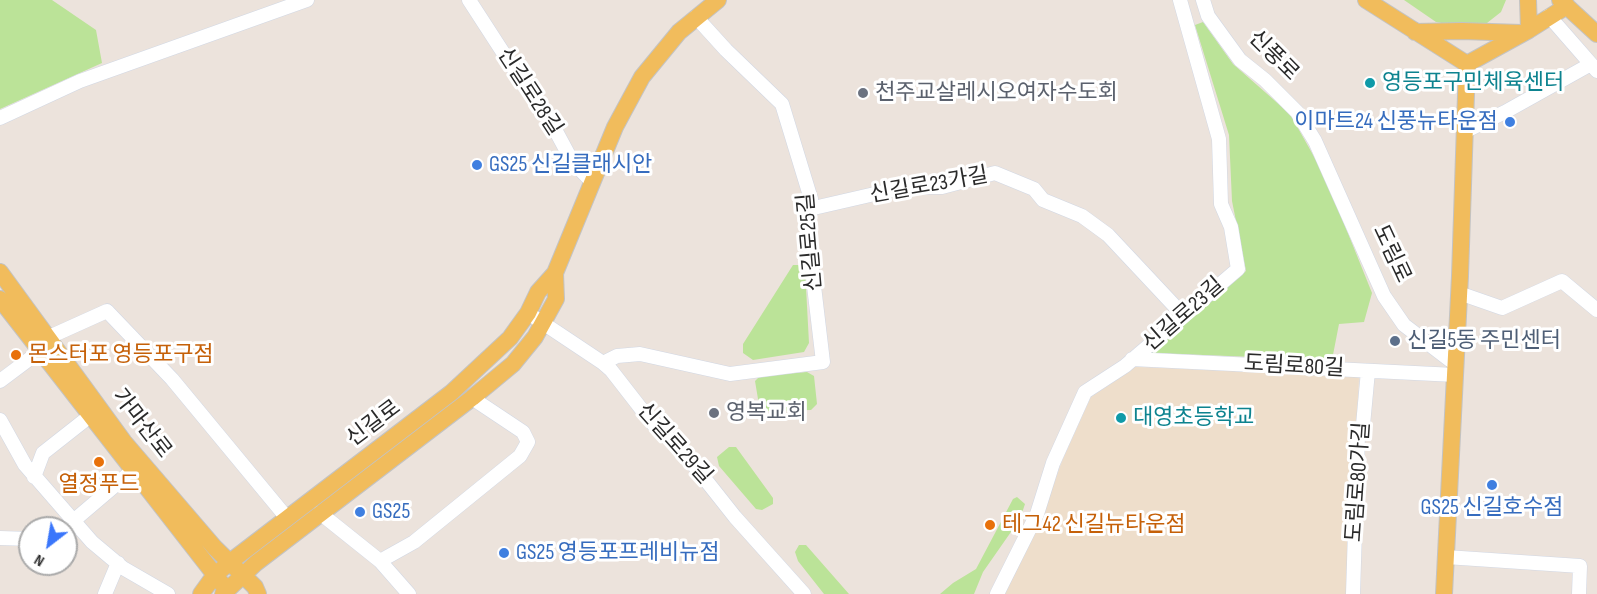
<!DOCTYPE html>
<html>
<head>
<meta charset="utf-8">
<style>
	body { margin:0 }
	#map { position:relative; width:1597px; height:594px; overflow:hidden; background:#ece3dc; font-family:"Sofia Sans Condensed",sans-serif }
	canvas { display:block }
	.north { position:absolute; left:18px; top:516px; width:60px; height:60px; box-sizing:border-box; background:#fff; border:2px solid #aaa; border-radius:50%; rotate:211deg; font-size:16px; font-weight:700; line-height:24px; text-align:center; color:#2a2a2a }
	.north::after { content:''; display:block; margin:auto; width:21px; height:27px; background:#3a76fb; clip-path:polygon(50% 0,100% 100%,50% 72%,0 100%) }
</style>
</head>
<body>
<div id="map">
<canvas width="1597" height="594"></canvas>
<div class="north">N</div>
</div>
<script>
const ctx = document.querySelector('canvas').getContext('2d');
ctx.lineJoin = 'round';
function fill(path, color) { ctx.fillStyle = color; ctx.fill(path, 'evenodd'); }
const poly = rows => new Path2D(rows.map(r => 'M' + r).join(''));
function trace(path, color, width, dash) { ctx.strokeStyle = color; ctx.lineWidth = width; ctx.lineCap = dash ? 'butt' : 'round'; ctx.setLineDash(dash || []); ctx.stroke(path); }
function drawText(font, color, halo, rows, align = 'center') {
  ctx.font = font + ' "Sofia Sans Condensed","Noto Sans KR",sans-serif'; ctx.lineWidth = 6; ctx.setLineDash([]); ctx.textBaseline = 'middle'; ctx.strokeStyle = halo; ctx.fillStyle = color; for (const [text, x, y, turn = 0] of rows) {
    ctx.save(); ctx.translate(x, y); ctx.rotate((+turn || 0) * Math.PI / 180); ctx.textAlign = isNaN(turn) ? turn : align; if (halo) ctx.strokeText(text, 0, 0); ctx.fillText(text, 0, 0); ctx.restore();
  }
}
fill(poly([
	[1135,367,1359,376,1348,594,1001,594,1043,513,1063,459,1091,397]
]), '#eedecb');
fill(poly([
	[0,0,52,0,96,30,102,63,0,109],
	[1404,0,1506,0,1501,12,1487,23,1463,27,1436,22],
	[1203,22,1233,64,1290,114,1325,176,1372,293,1364,322,1339,324,1332,360,1151,353,1183,315,1246,271,1232,201,1229,135,1195,25],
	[793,265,798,265,805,269,809,343,804,352,753,360,743,353,743,344],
	[807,372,814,376,817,404,811,410,768,411,759,405,755,381,760,376],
	[729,447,736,447,773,498,773,504,762,510,756,509,719,466,717,457],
	[1017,497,1025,504,1020,519,983,572,974,594,940,594,953,583,976,569,1013,499],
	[799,545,806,545,849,594,824,594,798,561,795,552]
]), '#bbe398');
const minor = poly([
	[469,0,528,91,544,109,572,161,592,182],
	[1203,0,1208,16,1240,60,1265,80,1297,112,1315,141,1384,296,1404,325,1455,364],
	[1549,16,1597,71],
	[0,118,80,81,307,0],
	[1464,132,1505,112,1591,64],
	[805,210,905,187,942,187,995,173,1034,189,1043,200,1082,216,1108,235,1183,315],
	[1459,293,1502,308,1562,281,1597,310],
	[528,313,603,363,611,370,653,424,682,450,735,517,804,594],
	[47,338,107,311,172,379,287,518],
	[1132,359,1455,375],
	[603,363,617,356,640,354,730,374,823,362,805,210,811,199,782,104,726,50,696,17],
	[0,381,40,351],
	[0,420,25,465,92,542,123,568,168,594],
	[34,477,43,453,90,416],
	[320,513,380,561,409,594],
	[65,528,132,471],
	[0,538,30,539],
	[1446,557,1580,566,1579,594],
	[380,561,414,542,520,456,528,442,523,432,472,398],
	[105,594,118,563],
	[997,594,1037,514,1053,463,1085,392,1125,366,1238,269,1231,227,1221,204,1219,139,1180,0],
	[1353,594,1358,435,1363,425,1368,371]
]);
const major = poly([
	[1366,0,1467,64],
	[1528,0,1529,30],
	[1560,0,1597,34],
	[1415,32,1462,31,1521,33],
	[1467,64,1529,30,1567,6],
	[0,272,124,442,215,548,255,587,258,594],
	[0,299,222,584],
	[201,594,214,576,230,562,451,393,510,338,528,313,538,292,555,273,615,127,642,77,679,32,718,0],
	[223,594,256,563,472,398,513,364,535,337,556,299,555,273],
	[1444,594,1460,276,1467,64]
]);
trace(minor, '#d1d7e3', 15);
trace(major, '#c3c3c3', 18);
trace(minor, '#fff', 14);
trace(major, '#f1bc5c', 16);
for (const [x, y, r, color] of [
	[1370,83,6,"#0f9aa8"],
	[863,93,6,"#6b7280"],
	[1510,122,6,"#3f7fe0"],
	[477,165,6,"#3f7fe0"],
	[1395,341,6,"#5c6f8a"],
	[16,355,6,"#e8710a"],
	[714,413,6,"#6b7280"],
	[1121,418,6,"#0f9aa8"],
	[99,462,6,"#e8710a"],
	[1492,485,6,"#3f7fe0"],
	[360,512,6,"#3f7fe0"],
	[990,525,6,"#e8710a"],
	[504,553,6,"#3f7fe0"]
]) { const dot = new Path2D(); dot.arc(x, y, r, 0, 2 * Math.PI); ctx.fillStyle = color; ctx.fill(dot); trace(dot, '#fff', 2); }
drawText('22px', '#2a2a2a', '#fff', [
	["신풍로",1273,56,45],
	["신길로28길",529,92,57],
	["신길로23가길",929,186,-10],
	["신길로25길",811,242,-95],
	["도림로",1391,254,65],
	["신길로23길",1184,315,-41],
	["도림로80길",1294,367,3],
	["가마산로",141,424,52],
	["신길로",374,424,-37],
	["신길로29길",674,444,48],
	["도림로80가길",1359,482,-86]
]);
drawText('22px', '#0d838f', '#fff', [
	["영등포구민체육센터",1382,83],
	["대영초등학교",1133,418]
], 'left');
drawText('22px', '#5b616d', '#fff', [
	["천주교살레시오여자수도회",875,93],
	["영복교회",726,413]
], 'left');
drawText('22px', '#366cbe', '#fff', [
	["이마트24 신풍뉴타운점",1498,122,"right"],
	["GS25 신길클래시안",489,165],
	["GS25 신길호수점",1492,508,"center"],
	["GS25",372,512],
	["GS25 영등포프레비뉴점",516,553]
], 'left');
drawText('22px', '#4e5e75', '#fff', [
	["신길5동 주민센터",1407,341]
], 'left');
drawText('22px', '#c56008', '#fff', [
	["몬스터포 영등포구점",28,355],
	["열정푸드",99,485,"center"],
	["테그42 신길뉴타운점",1002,525]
], 'left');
</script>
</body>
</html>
